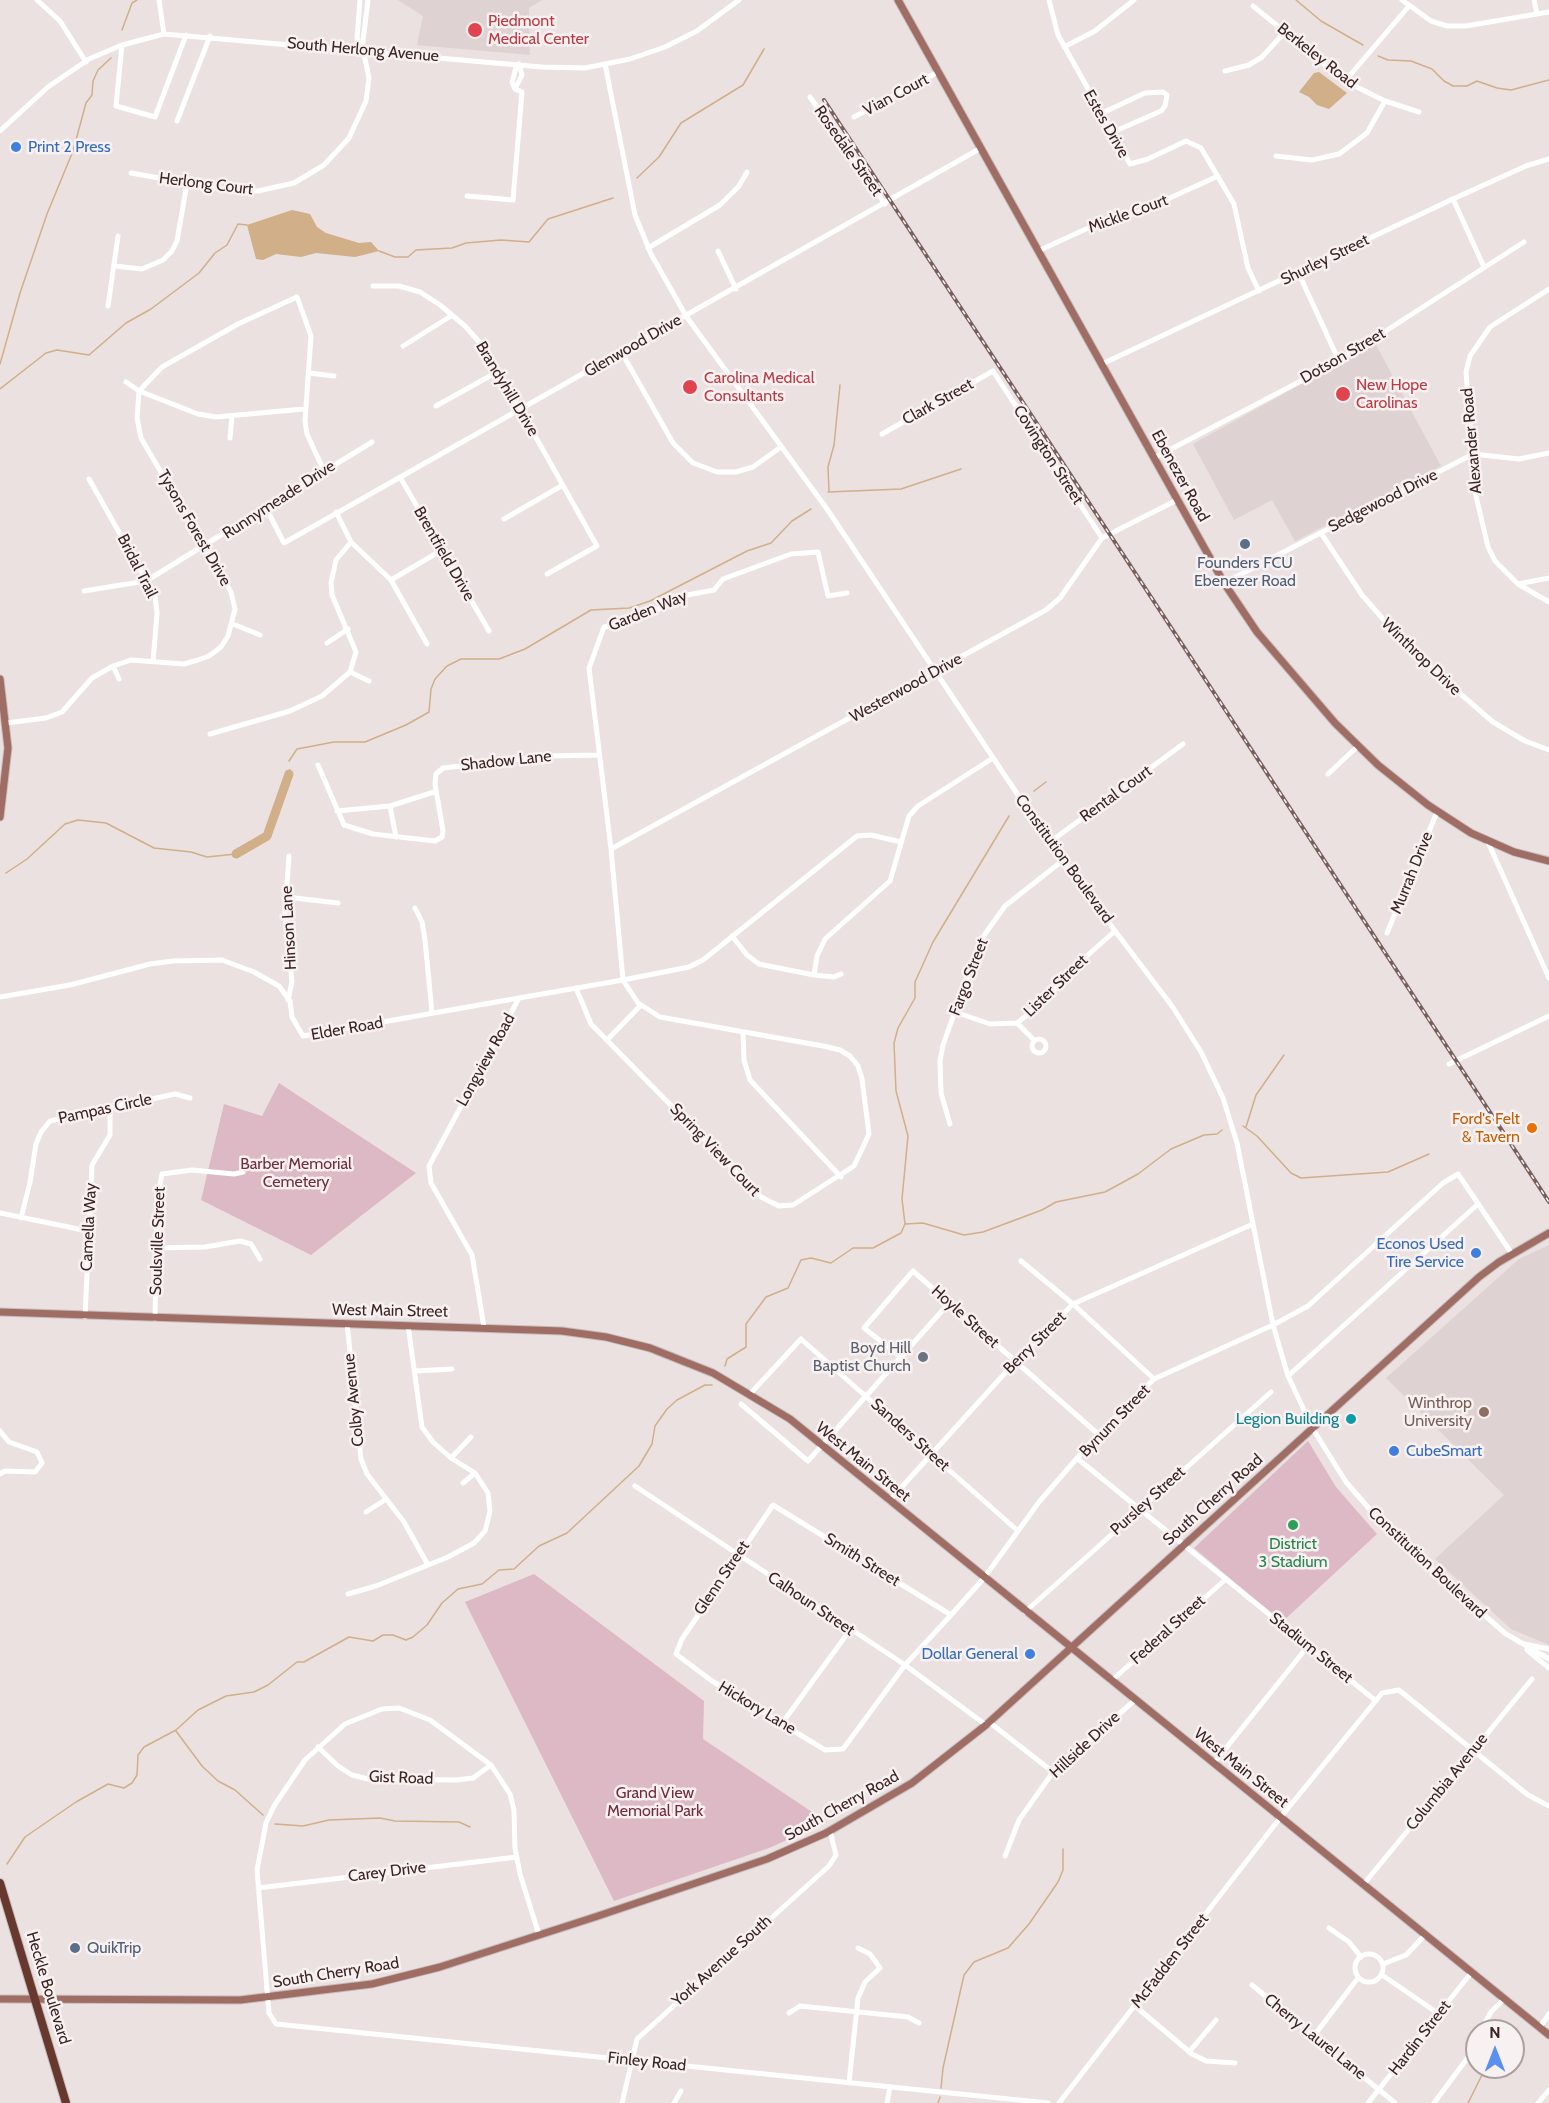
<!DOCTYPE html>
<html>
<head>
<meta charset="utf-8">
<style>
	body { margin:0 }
	#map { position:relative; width:1549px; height:2103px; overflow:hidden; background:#ebe1e1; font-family:Cabin,sans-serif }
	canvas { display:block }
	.north { position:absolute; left:1465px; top:2019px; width:60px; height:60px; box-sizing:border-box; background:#f8f1f2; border:2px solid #ac9f9e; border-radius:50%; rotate:0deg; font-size:16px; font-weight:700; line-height:24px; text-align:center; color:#3b2421 }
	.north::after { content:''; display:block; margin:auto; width:21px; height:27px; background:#5a91f0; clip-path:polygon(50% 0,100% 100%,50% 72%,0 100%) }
</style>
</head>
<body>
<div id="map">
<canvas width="1549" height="2103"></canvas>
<div class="north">N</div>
</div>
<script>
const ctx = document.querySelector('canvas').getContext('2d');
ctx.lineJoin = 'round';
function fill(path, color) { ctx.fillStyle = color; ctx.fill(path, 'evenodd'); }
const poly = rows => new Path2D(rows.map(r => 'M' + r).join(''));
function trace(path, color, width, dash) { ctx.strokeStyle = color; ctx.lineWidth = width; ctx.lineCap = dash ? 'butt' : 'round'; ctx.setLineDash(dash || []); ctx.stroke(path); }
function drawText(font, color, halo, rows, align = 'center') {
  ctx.font = font + ' Cabin,sans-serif'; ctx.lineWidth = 5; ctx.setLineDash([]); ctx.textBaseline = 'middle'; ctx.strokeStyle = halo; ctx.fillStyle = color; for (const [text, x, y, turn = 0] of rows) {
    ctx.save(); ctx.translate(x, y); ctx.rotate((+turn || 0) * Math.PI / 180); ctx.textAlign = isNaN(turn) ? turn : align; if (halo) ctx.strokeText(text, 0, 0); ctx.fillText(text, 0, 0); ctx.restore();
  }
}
fill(poly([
	[398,0,542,0,529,8,530,55,417,45,423,16],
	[1375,343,1441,466,1295,541,1272,500,1234,520,1193,444],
	[1549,1245,1549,1645,1511,1629,1435,1559,1504,1495,1386,1378,1519,1259]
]), '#dfd2d3');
fill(poly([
	[279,1083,416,1173,311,1255,201,1200,224,1104,262,1116],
	[1308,1441,1336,1487,1377,1534,1282,1622,1194,1548],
	[534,1574,704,1701,703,1739,827,1822,769,1848,614,1901,465,1602]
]), '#dcb9c5');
fill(poly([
	[1319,72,1347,93,1329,109,1317,105,1309,97,1299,92,1314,73],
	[292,210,310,214,317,227,326,233,359,243,371,242,379,251,355,257,316,253,301,257,276,254,263,260,256,259,247,225]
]), '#d0af89');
trace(poly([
	[1296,0,1321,21,1363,45],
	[122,30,132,3,137,0],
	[1378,56,1388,60,1411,61,1432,69,1444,81,1453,86,1467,86,1477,81,1497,88,1511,90,1549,80],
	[637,178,659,157,681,123,743,85,764,49],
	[379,251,395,257,408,257,416,250,452,248,466,243,501,240,529,242,548,219,613,198],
	[0,364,20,293,47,214,73,151,86,103,92,95,93,81,98,70,111,58],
	[0,389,46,353,57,350,89,355,126,323,151,309,199,273,215,253,227,245,238,224,247,225],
	[829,491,828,467,834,445,840,385],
	[828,492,901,489,961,469],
	[289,761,297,749,334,742,365,742,406,725,429,712,431,689,435,679,447,666,461,659,499,659,525,649,591,610,629,608,650,601,747,551,771,543,792,521,811,509],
	[289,774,290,770],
	[1034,791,1046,782],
	[6,873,27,859,65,824,78,820,106,823,154,848,191,852,207,857,236,854],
	[1243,1126,1257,1136,1291,1173,1301,1178,1388,1172,1429,1154],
	[1246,1127,1256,1095,1284,1055],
	[905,1224,923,1223,964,1235,983,1232,1042,1210,1056,1202,1105,1192,1138,1174,1171,1149,1204,1135,1217,1134,1222,1130],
	[725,1366,727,1359,746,1347,746,1324,766,1297,788,1288,801,1260,811,1258,831,1263,853,1248,873,1248,901,1233,905,1224,902,1199,908,1136,896,1091,894,1043,898,1028,915,998,915,982,933,942,1009,816],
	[176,1731,202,1766,218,1781,235,1790,263,1815],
	[275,1824,303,1826,329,1820,380,1818,395,1821,459,1822,470,1827],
	[7,1864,25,1837,76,1802,108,1784,124,1788,132,1783,137,1775,138,1755,144,1747,176,1730,198,1710,226,1696,254,1692,268,1685,297,1662,304,1662,349,1637,373,1641,383,1635,393,1635,406,1640,413,1637,427,1625,442,1603,458,1589,482,1584,499,1570,514,1569,539,1546,567,1533,639,1466,652,1444,655,1426,667,1409,677,1400,705,1385,712,1385],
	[1513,2032,1517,2029],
	[941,2088,943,2068,964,1975,974,1962,1008,1948,1029,1924,1058,1882,1063,1870,1063,1849],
	[938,2103,940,2097],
	[1468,2103,1486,2067]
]), '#d0af89', 1.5);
trace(poly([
	[236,854,267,836,289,774]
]), '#d0af89', 9);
const major = poly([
	[898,0,1224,583,1257,632,1335,723,1378,765,1428,805,1471,833,1514,852,1549,861],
	[0,679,8,748,0,817],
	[0,1312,562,1331,606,1337,650,1348,713,1373,790,1419,1549,2035],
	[0,1999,240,2000,372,1984,440,1967,598,1916,767,1859,826,1833,912,1783,986,1725,1479,1277,1499,1262,1549,1233]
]);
const highway = poly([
	[0,1883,66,2103]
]);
trace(major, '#c4bdbc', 9);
trace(highway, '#c4bdbc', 10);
trace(poly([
	[37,0,60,21,86,62],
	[159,0,164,34],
	[1049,0,1058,35,1130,164,1148,159,1186,141,1201,148,1234,204,1248,268,1259,291],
	[1402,0,1431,21,1447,26,1466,26,1549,12],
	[1534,0,1537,14],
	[1253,6,1345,81,1385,101,1419,112],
	[122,45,116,106,155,117,186,35],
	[1064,47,1095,31,1134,0],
	[362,49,368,0],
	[605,64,635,215,651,254,686,316,827,509,1062,861,1172,1006,1201,1052,1223,1098,1237,1143,1273,1325,1288,1376,1313,1429,1346,1482,1392,1535,1506,1634,1549,1659],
	[1225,71,1249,65,1262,57,1285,32],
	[1345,81,1409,6],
	[515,89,522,75,519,64],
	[810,97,885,204],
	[1100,114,1145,93,1163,92,1167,95,1165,106,1161,111,1111,133],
	[854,117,938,72],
	[177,121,210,36],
	[0,131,48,87,89,59,122,45,164,34,541,67,585,68,630,59,665,47,697,31,739,0],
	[1276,156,1312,160,1339,154,1367,133,1385,101],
	[131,173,233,191,258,191,294,183,324,165,349,138,366,101,369,78,365,59,357,38,360,0],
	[467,196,513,200,522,92,515,89,512,83,516,67,519,64],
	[1453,199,1484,267],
	[648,248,720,205,739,186,747,172],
	[718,251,736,289],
	[1038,251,1110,218,1137,213,1218,176],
	[114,266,142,269,163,260,172,251,177,241,187,183],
	[1299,274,1339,361],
	[373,286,399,286,420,292,440,305,465,326,488,352,597,546,547,574],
	[1549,289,1490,327,1470,356,1466,372,1475,492,1488,547,1495,561,1518,584,1549,602],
	[108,306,118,236],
	[403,346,451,316],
	[622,353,673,443,693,463,717,472,736,472,753,467,781,447],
	[1102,364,1453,199,1526,166,1549,159],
	[309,373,334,376],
	[126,382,139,391,198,414,216,417,304,409],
	[436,406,499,371],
	[882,434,993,371,1102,538],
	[230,438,232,416],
	[1154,458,1339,361,1524,242],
	[400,477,489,631],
	[89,479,155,596,157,613,153,662],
	[266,508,284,543,981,148],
	[336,512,351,542,391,580,427,644],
	[504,519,563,485],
	[1321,533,1362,595,1412,652,1493,722,1525,741,1549,750],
	[391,580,442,550],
	[1224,583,1473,454,1519,459,1549,453],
	[1518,584,1549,578],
	[84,591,146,581,372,442],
	[233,624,260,635],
	[327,643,348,629],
	[113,666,119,679],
	[350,672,369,681],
	[6,723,46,718,62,712,92,678,113,666,131,660,184,664,198,660,209,656,221,647,228,636,235,609,231,592,141,438,137,418,139,391,162,367,238,324,297,297,311,336,305,421,307,434,324,471],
	[210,734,290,711,322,696,350,672,356,652,332,595,331,583,336,560,351,542],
	[318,765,344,825,373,834,435,841,442,837,443,831,435,784,436,774,443,768,548,756,599,755],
	[1328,774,1358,746],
	[390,806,396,837],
	[337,811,390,806,434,792],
	[1487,840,1549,978],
	[1050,842,1183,744],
	[611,849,1046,610,1060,598,1102,538,1177,500],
	[286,897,338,903],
	[415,908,422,922,425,940,432,1013],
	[1387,933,1437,812],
	[732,936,747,955,759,964,814,975,834,977,841,974],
	[814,975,817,956,825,939,890,881,909,816,918,806,993,758],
	[576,988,591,1024,761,1197,779,1206,793,1205,854,1166,869,1134,862,1079,858,1066,850,1056,840,1050,823,1046,660,1017,638,1003,623,980,689,967,703,960,857,836,871,835,901,842],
	[0,997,70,985,150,964,173,961,222,960,254,972,279,986,290,1001,292,1017,303,1036,519,998],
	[288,1000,292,982,285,912,289,856],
	[955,1012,990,1024,1017,1023,1044,1002,1072,969,1115,931],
	[1017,1023,1034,1040],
	[743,1033,744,1060,750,1080,841,1177],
	'1032 1046a7 7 0 1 1 14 0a7 7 0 1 1-14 0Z',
	[607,1040,641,1005],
	[1449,1064,1549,1016],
	[950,1124,941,1093,940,1061,943,1045,977,950,985,934,1005,906,1062,861],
	[0,1213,88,1231],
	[21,1218,30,1182,36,1144,41,1132,50,1121,175,1094,190,1098],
	[156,1248,205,1247,240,1241,251,1244,260,1259],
	[1021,1261,1073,1304,1154,1379],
	[85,1317,92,1165,110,1135,110,1107],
	[155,1319,157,1198,162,1174,192,1170,234,1174,243,1172],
	[347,1323,361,1459,367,1474,404,1522,428,1565],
	[484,1327,472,1255,431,1183,429,1166,519,998,623,980,611,849,589,668,604,627,640,618,665,606,677,597,714,590,723,579,791,554,818,552,828,596,847,593],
	[901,1357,864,1328,913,1271,1098,1434],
	[415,1371,452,1369],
	[1288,1376,1478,1204],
	[750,1394,801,1339,1018,1531],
	[741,1404,808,1461,949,1303],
	[0,1431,9,1442,37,1452,42,1463,35,1472,5,1471,0,1474],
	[451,1458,471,1437],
	[1078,1459,1376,1701],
	[463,1483,475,1473],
	[635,1486,905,1665,986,1725],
	[889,1501,1015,1362,1073,1304,1253,1224],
	[366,1512,385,1500],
	[348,1594,376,1586,448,1557,474,1543,485,1531,490,1511,488,1493,475,1473,451,1458,433,1442,422,1427,408,1325],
	[1025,1612,1271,1392],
	[951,1615,773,1505,682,1639,676,1654,712,1681,825,1750,843,1749,905,1665,951,1615,984,1578,1039,1502,1098,1434,1154,1379,1273,1325,1308,1306,1443,1183,1458,1174,1512,1254],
	[1524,1644,1549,1649],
	[1527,1650,1549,1668],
	[1111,1681,1226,1579],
	[783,1722,850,1630],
	[989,1722,1053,1772],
	[318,1747,338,1766,352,1775,368,1779,457,1780,473,1778,491,1765],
	[1214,1763,1308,1646],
	[1005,1856,1019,1820,1053,1772,1135,1700],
	[1363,1885,1532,1679],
	[258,1888,517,1857],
	[1329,1928,1349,1942,1361,1957],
	[539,1935,520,1874,515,1848,514,1810,510,1794,491,1765,430,1720,399,1708,382,1709,345,1724,305,1760,274,1806,266,1823,257,1870,269,2013,276,2024,1048,2103],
	'1355 1968a14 14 0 1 1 28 0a14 14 0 1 1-28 0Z',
	[1383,1964,1406,1955,1425,1935],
	[1382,1975,1439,2014],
	[1252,1985,1395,2103],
	[1135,2006,1192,2054,1206,2061,1235,2063],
	[789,2013,800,2006,908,2017,919,2023],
	[1540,2027,1549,2014],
	[1480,2031,1491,2012,1504,1999],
	[1313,2037,1358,1978],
	[1189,2052,1216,2020],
	[849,2083,858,1998,865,1982,880,1968,870,1954,858,1948],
	[622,2103,637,2039,829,1866,836,1855,830,1831],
	[674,2103,681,2091],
	[887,2103,890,2087],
	[1059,2103,1280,1818,1382,1693,1399,1690,1528,1795,1549,1806],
	[1368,2103,1471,1973],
	[1434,2103,1469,2056,1477,2036],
	[1538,2103,1549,2090]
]), '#fff', 5);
trace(major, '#a06d65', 7);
trace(highway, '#67382d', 8);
const rail = poly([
	[824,100,1549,1202]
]);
trace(rail, '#775f5c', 4);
trace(rail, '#f8f1f2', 1.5, [4.5]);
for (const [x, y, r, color] of [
	[475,30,8,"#e0444e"],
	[16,147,6,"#3f7fe0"],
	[690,387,8,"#e0444e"],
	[1343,394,8,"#e0444e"],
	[1245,544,6,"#5c6f8a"],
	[1532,1128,6,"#e8710a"],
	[1476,1253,6,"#3f7fe0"],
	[923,1357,6,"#6b7280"],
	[1484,1412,6,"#8d6e63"],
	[1351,1419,6,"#0f9aa8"],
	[1394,1451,6,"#3f7fe0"],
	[1293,1525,6,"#2e9e5b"],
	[1030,1654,6,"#3f7fe0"],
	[75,1948,6,"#5c6f8a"]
]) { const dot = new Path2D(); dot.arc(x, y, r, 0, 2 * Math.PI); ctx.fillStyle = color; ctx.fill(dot); trace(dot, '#f8f1f2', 2); }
drawText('16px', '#be3a42', '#f8f1f2', [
	["Piedmont",488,21],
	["Medical Center",488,39],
	["Carolina Medical",704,378],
	["Consultants",704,396],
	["New Hope",1356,385],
	["Carolinas",1356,403]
], 'left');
drawText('16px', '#3b2421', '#f8f1f2', [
	["South Herlong Avenue",363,50,5],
	["Berkeley Road",1317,56,38],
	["Vian Court",896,95,-28],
	["Estes Drive",1106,124,60],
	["Rosedale Street",848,151,55],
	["Herlong Court",206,184,7],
	["Mickle Court",1128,214,-20],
	["Shurley Street",1325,260,-26],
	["Glenwood Drive",633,346,-30],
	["Dotson Street",1343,356,-30],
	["Brandyhill Drive",507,389,59],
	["Clark Street",938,402,-29],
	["Alexander Road",1472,441,-95],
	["Covington Street",1048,455,57],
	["Ebenezer Road",1180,476,61],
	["Runnymeade Drive",279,500,-33],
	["Sedgewood Drive",1383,501,-27],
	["Tysons Forest Drive",194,528,60],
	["Brentfield Drive",444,554,60],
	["Bridal Trail",137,566,63],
	["Garden Way",648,611,-22],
	["Winthrop Drive",1421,657,44],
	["Westerwood Drive",906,688,-29],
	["Shadow Lane",506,761,-6],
	["Rental Court",1116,794,-36],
	["Constitution Boulevard",1064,859,54],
	["Murrah Drive",1412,873,-68],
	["Hinson Lane",289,928,-93],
	["Fargo Street",969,977,-69],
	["Lister Street",1056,986,-44],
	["Elder Road",347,1029,-10],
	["Longview Road",486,1060,-61],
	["Pampas Circle",105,1109,-12],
	["Spring View Court",715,1150,46],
	["Camella Way",89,1227,-87],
	["Soulsville Street",158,1241,-88],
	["West Main Street",390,1311,1],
	["Hoyle Street",965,1317,42],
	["Berry Street",1035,1343,-45],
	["Colby Avenue",354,1400,-96],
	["Bynum Street",1115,1421,-46],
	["Sanders Street",910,1435,42],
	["West Main Street",863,1462,39],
	["South Cherry Road",1213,1500,-42],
	["Pursley Street",1148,1501,-42],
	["Smith Street",862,1560,32],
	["Constitution Boulevard",1427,1563,43],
	["Glenn Street",722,1578,-56],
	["Calhoun Street",811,1604,34],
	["Federal Street",1168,1630,-42],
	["Stadium Street",1311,1648,39],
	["Hickory Lane",757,1708,31],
	["Hillside Drive",1085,1745,-43],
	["West Main Street",1241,1768,39],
	["Gist Road",401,1778,2],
	["Columbia Avenue",1447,1782,-51],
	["South Cherry Road",842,1806,-29],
	["Carey Drive",387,1872,-7],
	["York Avenue South",722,1961,-42],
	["McFadden Street",1170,1961,-52],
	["South Cherry Road",336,1973,-9],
	["Heckle Boulevard",48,1988,73],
	["Cherry Laurel Lane",1315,2037,39],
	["Hardin Street",1420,2038,-52],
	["Finley Road",647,2062,6]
]);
drawText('16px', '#366cbe', '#f8f1f2', [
	["Print 2 Press",28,147],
	["Econos Used",1464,1244,"right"],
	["Tire Service",1464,1262,"right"],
	["CubeSmart",1406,1451],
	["Dollar General",1018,1654,"right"]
], 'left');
drawText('16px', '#4e5e75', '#f8f1f2', [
	["Founders FCU",1245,563],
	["Ebenezer Road",1245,581],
	["QuikTrip",87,1948,"left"]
]);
drawText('16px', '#c56008', '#f8f1f2', [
	["Ford's Felt",1520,1119],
	["& Tavern",1520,1137]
], 'right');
drawText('16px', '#722c3c', '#f8f1f2', [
	["Barber Memorial",296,1164],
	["Cemetery",296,1182],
	["Grand View",655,1793],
	["Memorial Park",655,1811]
]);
drawText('16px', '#5b616d', '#f8f1f2', [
	["Boyd Hill",911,1348],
	["Baptist Church",911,1366]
], 'right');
drawText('16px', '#785e54', '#f8f1f2', [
	["Winthrop",1472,1403],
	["University",1472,1421]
], 'right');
drawText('16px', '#0d838f', '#f8f1f2', [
	["Legion Building",1339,1419]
], 'right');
drawText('16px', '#27864d', '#f8f1f2', [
	["District",1293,1544],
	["3 Stadium",1293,1562]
]);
</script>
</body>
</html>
